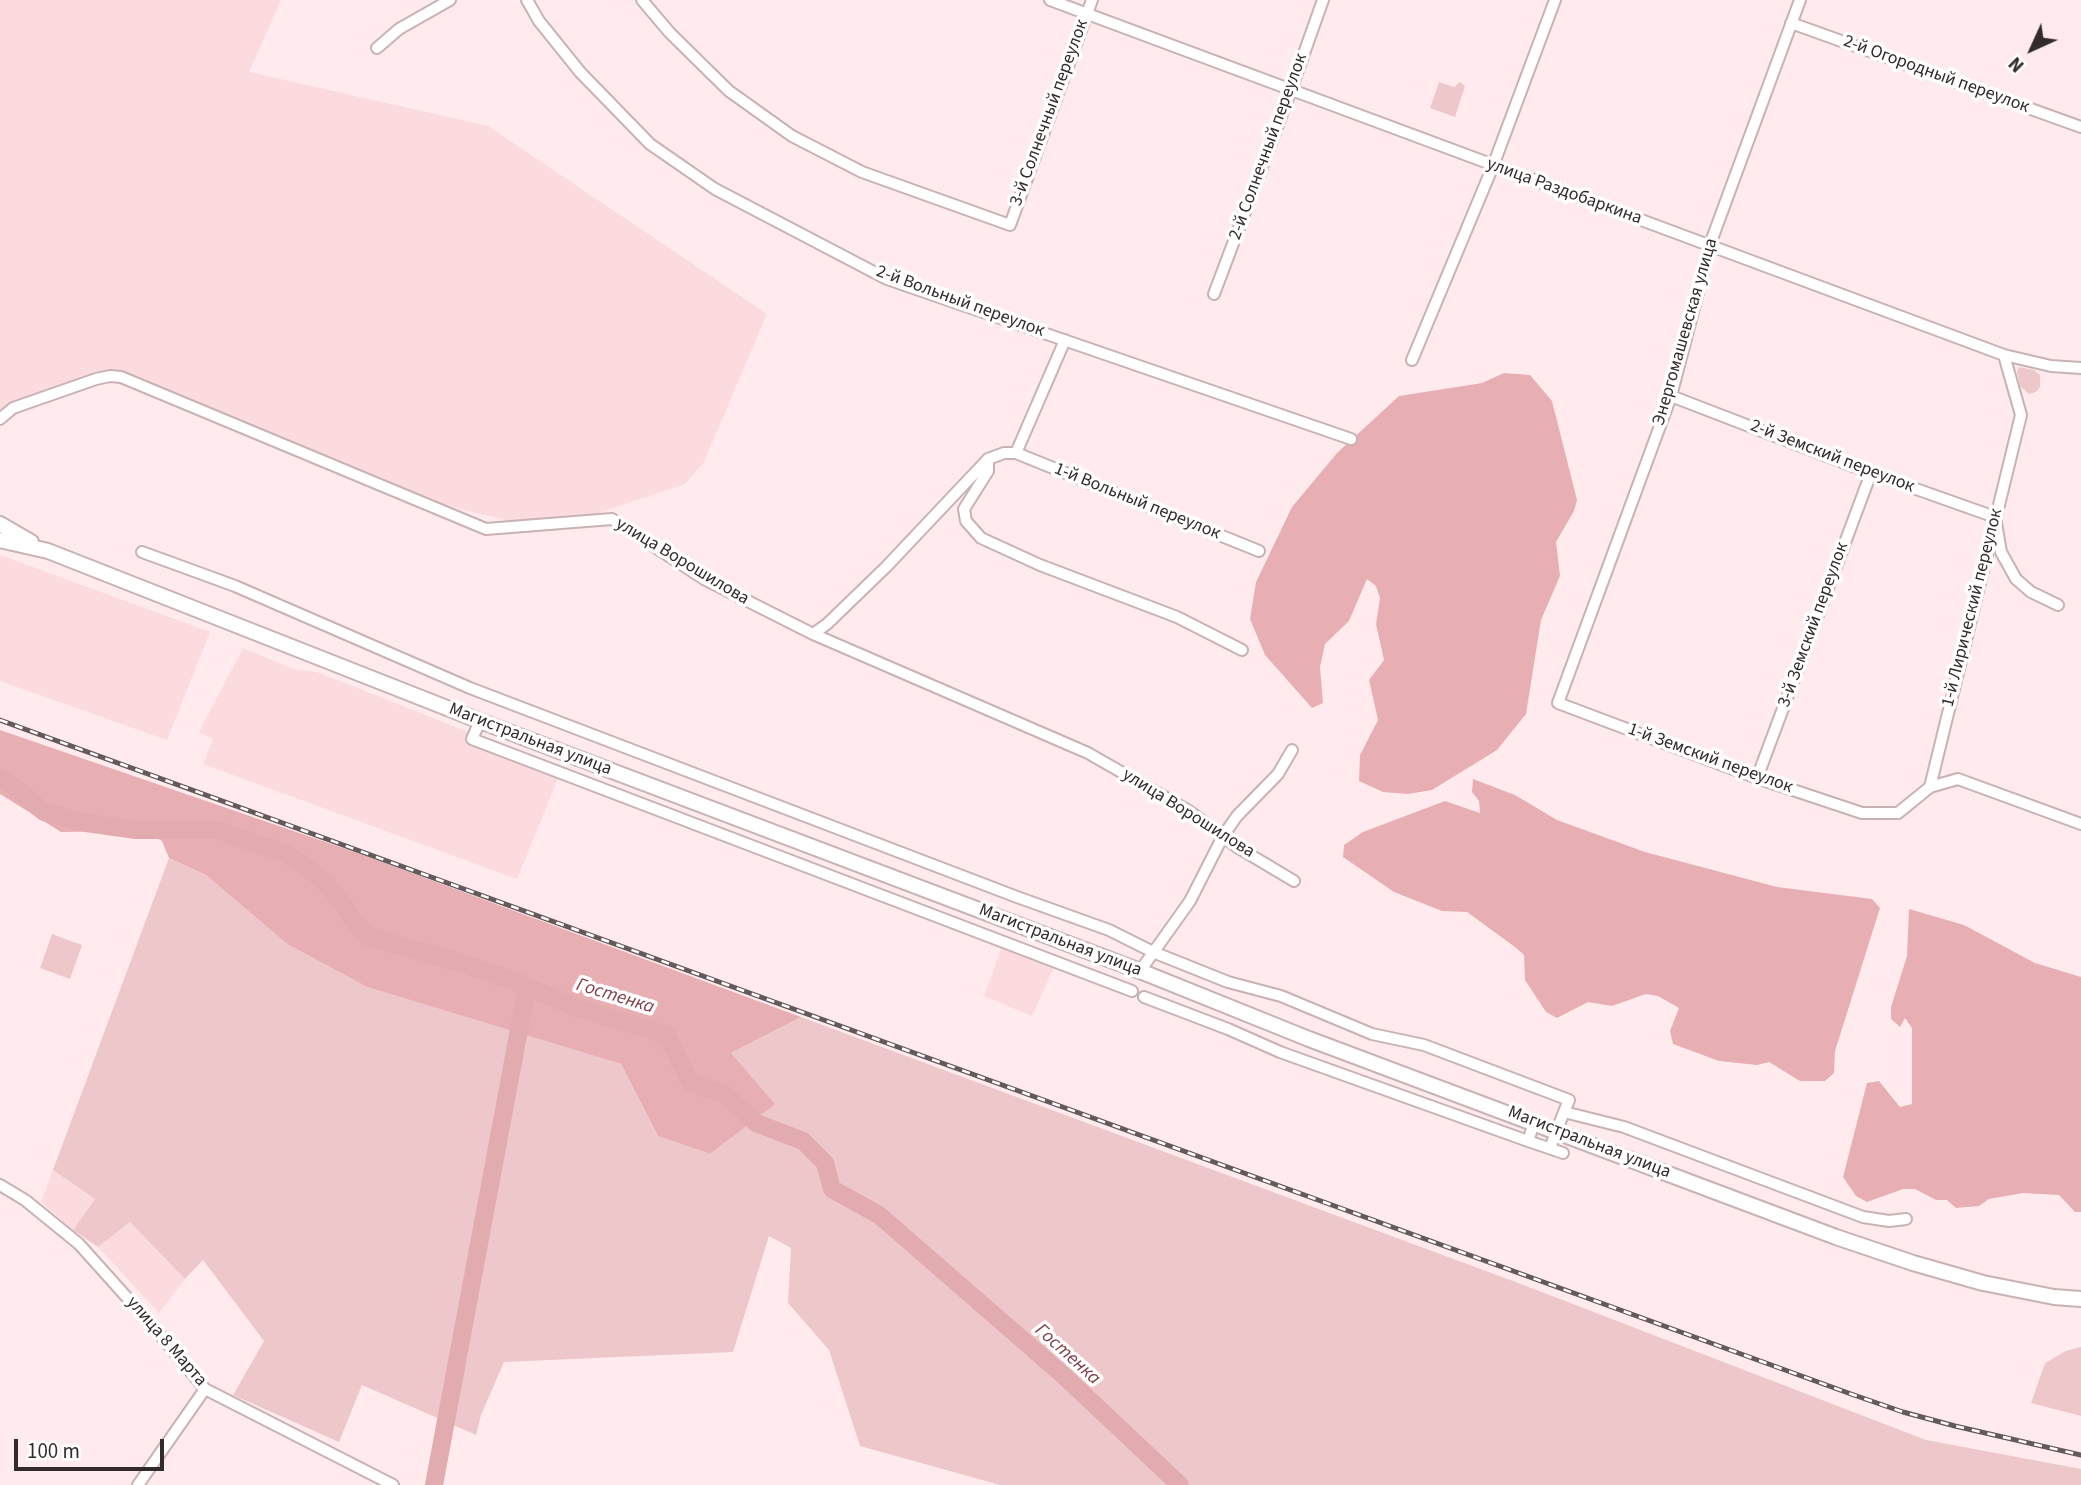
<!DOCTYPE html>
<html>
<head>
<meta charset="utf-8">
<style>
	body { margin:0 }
	#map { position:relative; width:2081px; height:1485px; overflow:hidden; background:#ffebed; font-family:"Source Sans 3",sans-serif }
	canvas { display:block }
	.north { position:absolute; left:1997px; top:14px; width:70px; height:70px; -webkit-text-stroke:5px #fff; paint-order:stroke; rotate:225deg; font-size:19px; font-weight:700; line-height:28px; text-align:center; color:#332b2b }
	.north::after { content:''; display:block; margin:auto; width:24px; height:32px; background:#332b2b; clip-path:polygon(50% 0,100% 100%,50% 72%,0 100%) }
	.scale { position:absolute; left:14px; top:1439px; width:150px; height:32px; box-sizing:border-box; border:4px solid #332b2b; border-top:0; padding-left:9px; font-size:21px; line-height:24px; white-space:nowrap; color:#332b2b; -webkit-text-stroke:5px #fff; paint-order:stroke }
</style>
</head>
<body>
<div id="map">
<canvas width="2081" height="1485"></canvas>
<div class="north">N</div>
<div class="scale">100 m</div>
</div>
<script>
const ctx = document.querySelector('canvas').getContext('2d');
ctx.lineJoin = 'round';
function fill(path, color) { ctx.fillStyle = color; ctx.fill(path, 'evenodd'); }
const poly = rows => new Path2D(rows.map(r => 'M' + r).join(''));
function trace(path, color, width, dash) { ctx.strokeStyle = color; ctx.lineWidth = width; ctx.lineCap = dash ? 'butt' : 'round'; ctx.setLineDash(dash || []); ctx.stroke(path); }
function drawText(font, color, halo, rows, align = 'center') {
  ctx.font = font + ' "Source Sans 3",sans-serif'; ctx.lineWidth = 7; ctx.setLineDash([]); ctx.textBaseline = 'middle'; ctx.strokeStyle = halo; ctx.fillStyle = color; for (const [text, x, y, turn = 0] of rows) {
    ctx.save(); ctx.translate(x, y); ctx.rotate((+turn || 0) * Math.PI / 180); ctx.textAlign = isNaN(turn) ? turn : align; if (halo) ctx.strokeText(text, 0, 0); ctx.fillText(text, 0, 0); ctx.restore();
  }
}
fill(poly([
	[0,0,281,0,249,72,488,126,767,314,703,464,685,484,547,530,423,500,378,484,113,369,0,411],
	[0,555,210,632,167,740,0,681],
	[243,648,296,670,317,672,562,769,517,879,203,764,213,739,199,732],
	[1002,946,1054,967,1032,1016,984,996],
	[53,1170,95,1199,73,1230,41,1202],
	[130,1222,185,1279,159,1313,98,1247]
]), '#fbdbdd');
fill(poly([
	[1439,82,1454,87,1460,82,1465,86,1455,117,1430,108],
	[2019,367,2034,370,2040,375,2040,387,2036,392,2029,394,2020,386,2017,371],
	[169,858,206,875,287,944,367,987,621,1064,658,1136,710,1154,774,1104,731,1053,801,1017,1521,1284,1926,1440,2081,1469,2081,1485,1000,1485,860,1446,829,1350,788,1303,791,1248,769,1236,733,1352,504,1362,481,1415,476,1435,362,1385,339,1442,233,1395,264,1341,203,1260,185,1279,130,1222,98,1247,73,1230,95,1199,53,1170],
	[52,934,82,945,70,979,40,968],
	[2081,1347,2081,1416,2031,1403,2045,1363,2066,1351]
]), '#edc7ca');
fill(poly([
	[1504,373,1530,375,1552,401,1577,500,1574,511,1556,542,1560,576,1541,620,1526,714,1497,750,1432,790,1408,794,1383,792,1359,781,1360,755,1378,720,1369,680,1384,660,1376,624,1380,598,1376,586,1367,579,1349,621,1325,644,1320,667,1323,703,1312,708,1265,655,1250,619,1256,582,1292,507,1337,453,1399,396,1482,383],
	[0,730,366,856,801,1017,731,1053,775,1104,710,1154,658,1136,621,1064,367,987,287,944,206,875,169,858,162,841,144,831,61,832,0,794],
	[1473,779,1515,795,1557,820,1645,852,1777,887,1872,899,1880,908,1835,1051,1834,1073,1825,1081,1800,1081,1769,1062,1757,1065,1719,1061,1673,1044,1670,1031,1679,1008,1658,996,1646,994,1612,1006,1588,1002,1557,1018,1546,1012,1525,980,1524,955,1515,947,1467,912,1442,911,1394,892,1343,857,1344,845,1363,832,1445,801,1480,813,1479,801,1472,792],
	[1909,909,1964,925,2035,963,2081,977,2081,1212,2075,1212,2059,1195,2023,1193,1989,1199,1979,1206,1956,1208,1947,1200,1936,1200,1915,1189,1903,1189,1867,1202,1856,1196,1843,1177,1867,1083,1879,1081,1900,1107,1912,1104,1912,1028,1905,1018,1900,1027,1891,1019,1891,1007,1907,956]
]), '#e7afb4');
trace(poly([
	[0,778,8,782,44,812,86,823,136,830,217,830,285,853,325,881,366,936,464,964,516,982,575,1007,667,1035,691,1083,726,1095,756,1123,803,1141,825,1163,832,1189,879,1215,1063,1375,1180,1485],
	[434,1485,527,987]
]), '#e2abaf', 18);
const minor = poly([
	[527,0,539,21,580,72,650,144,715,189,887,279,1351,439],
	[642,0,670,33,729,91,792,136,862,172,1010,225,1092,0],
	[1050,0,2004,355,2051,366,2081,368],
	[1800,0,1712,239,1671,396,1558,703,1757,778,1862,813,1898,813,1930,787,2021,415,2004,355],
	[1791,23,2081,127],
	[377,48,399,29,450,0],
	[1214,294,1291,90,1323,0],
	[1412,360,1493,166,1555,0],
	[1671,396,1871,473,1995,517,2001,552,2016,579,2031,592,2058,605],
	[0,419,13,408,96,379,110,376,121,377,486,529,612,519,704,579,813,634,1088,753,1189,811,1237,847,1294,881],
	[1016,453,1259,551],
	[988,459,988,471,964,509,966,521,981,538,1040,565,1177,617,1242,650],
	[142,552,235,586,470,688,1017,897,1109,930,1153,952,1228,982,1281,996,1372,1034,1424,1045,1569,1100,1564,1112,1624,1127,1863,1217,1889,1221,1906,1219],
	[813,634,827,624,886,567,988,459,1004,453,1016,453,1065,340],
	[480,721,472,739,1132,991],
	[1757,778,1871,473],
	[1930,787,1958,779,2081,824],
	[1140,971,1190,901,1223,836,1237,816,1278,774,1292,750],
	[1144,997,1228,1029,1280,1052,1528,1141,1534,1123],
	[1528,1141,1563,1153],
	[1550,1148,1564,1112],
	[0,1185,25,1200,79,1244,157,1331,205,1389,393,1485],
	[138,1485,205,1389]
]);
const major = poly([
	[0,524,31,542],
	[0,540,48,551,480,721,1140,971,1309,1039,1836,1237,1913,1263,1983,1283,2054,1297,2081,1299]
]);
trace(minor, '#c9b2b3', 14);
trace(major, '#c9b2b3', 18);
trace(minor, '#fff', 10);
trace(major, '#fff', 14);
const rail = poly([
	[0,720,1851,1394,1903,1412,1955,1426,2081,1455]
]);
trace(rail, '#655a5b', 5);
trace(rail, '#fff', 2.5, [8]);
drawText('18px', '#332b2b', '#fff', [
	["2-й Огородный переулок",1936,75,20],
	["3-й Солнечный переулок",1050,113,-70],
	["2-й Солнечный переулок",1269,147,-70],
	["улица Раздобаркина",1564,192,20],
	["2-й Вольный переулок",960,302,20],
	["Энергомашевская улица",1686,332,-74],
	["2-й Земский переулок",1832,457,21],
	["1-й Вольный переулок",1137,502,22],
	["улица Ворошилова",682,562,31],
	["1-й Лирический переулок",1973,608,-76],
	["3-й Земский переулок",1814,625,-70],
	["Магистральная улица",530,740,21],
	["1-й Земский переулок",1710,759,20],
	["улица Ворошилова",1188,814,32],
	["Магистральная улица",1060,941,21],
	["Магистральная улица",1589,1143,21],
	["улица 8 Марта",166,1342,49]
]);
drawText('italic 19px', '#803b44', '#fff', [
	["Гостенка",615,997,17],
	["Гостенка",1067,1355,42]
]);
</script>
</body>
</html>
